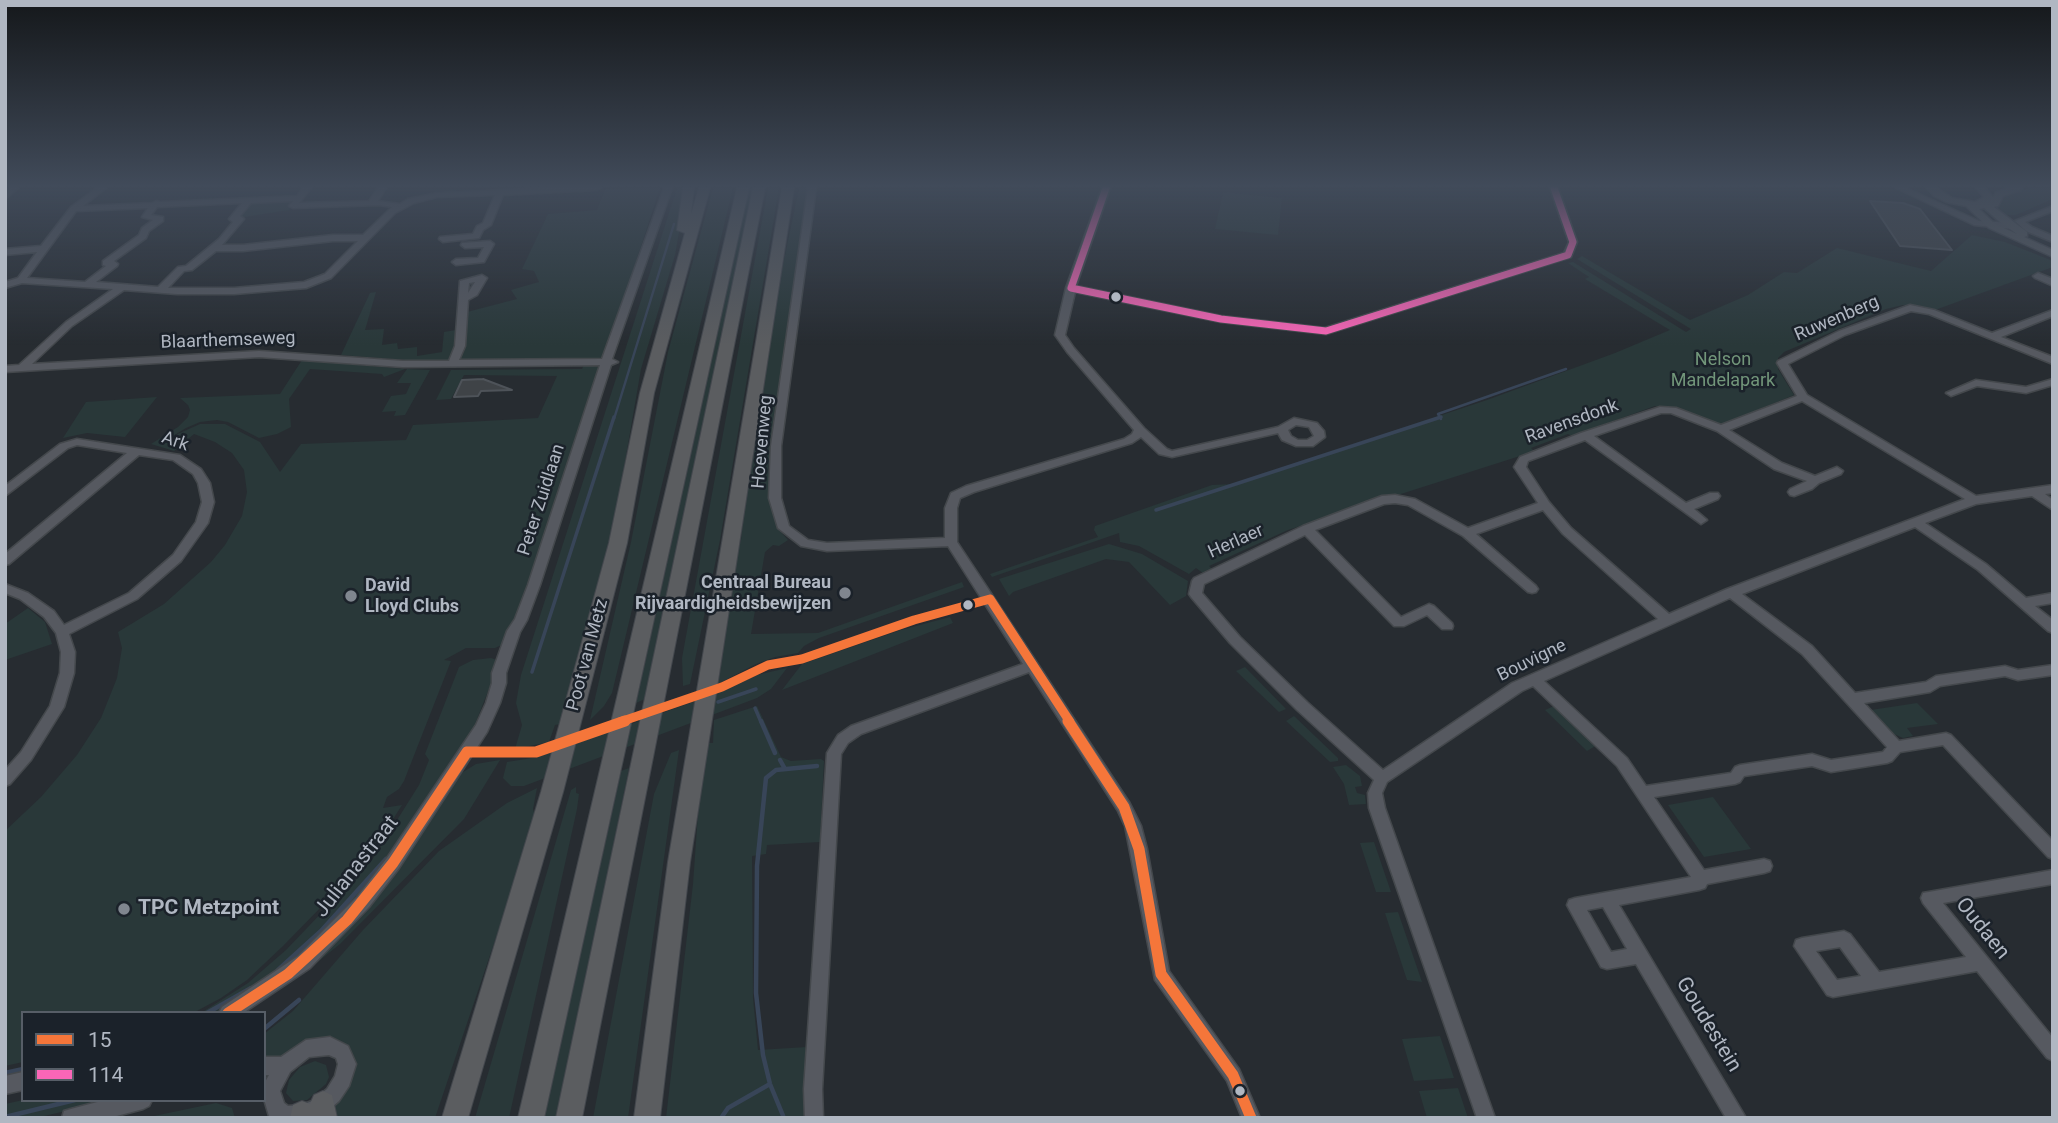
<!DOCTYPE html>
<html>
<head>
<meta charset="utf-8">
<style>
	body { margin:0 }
	#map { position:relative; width:2058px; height:1123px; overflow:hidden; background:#272c31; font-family:Roboto,sans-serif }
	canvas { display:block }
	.frame { position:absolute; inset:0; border:7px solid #b0b7c2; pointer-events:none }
	.legend { position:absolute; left:21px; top:1011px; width:245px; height:91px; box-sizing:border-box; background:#1b222a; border:2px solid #575e67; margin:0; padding:9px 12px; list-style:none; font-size:21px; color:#b0b7c2 }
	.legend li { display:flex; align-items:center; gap:14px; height:35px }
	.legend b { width:35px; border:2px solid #575e67 }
</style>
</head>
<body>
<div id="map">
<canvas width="2058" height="1123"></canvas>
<div class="frame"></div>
<ul class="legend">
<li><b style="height:9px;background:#f5763a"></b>15</li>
<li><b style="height:9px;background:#fa66b7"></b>114</li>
</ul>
</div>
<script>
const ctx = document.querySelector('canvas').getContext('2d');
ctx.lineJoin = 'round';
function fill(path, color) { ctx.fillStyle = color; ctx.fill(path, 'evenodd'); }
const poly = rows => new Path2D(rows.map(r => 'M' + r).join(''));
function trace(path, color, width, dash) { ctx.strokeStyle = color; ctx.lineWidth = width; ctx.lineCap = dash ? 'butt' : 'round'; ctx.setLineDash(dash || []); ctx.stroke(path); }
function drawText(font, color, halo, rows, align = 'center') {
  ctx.font = font + ' Roboto,sans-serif'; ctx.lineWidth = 5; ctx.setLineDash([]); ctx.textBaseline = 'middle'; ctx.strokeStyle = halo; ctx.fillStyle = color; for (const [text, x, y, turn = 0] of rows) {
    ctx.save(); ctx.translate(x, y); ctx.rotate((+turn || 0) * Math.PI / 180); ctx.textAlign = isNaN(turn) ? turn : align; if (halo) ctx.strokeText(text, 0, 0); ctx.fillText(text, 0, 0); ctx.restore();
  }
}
fill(poly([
	[660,188,605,357,589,360,458,361,464,352,467,312,517,299,511,290,539,282,534,271,522,269,548,214,597,210,605,189],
	[677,188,687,188,675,255,641,369,611,543,560,724,555,725,549,742,515,749,522,725,516,703,521,675],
	[713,188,733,188,612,693,604,706,590,720,631,542,668,352],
	[749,188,755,188,645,699,636,703],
	[768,188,779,188,720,540,690,684,683,686,682,658],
	[799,188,807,188,768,468,771,498,779,530,788,540,779,546,773,545,765,552,751,634,818,633,962,582,964,587,819,638,804,646,798,653,775,657,756,664,718,684,721,666,716,666,730,574,741,540,750,450,774,308],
	[2031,188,2053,188,2053,199,2016,215,2000,215,1994,210,2005,195],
	[1223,192,1282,198,1278,235,1215,229],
	[296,200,289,210,238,218,250,203],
	[1972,235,2005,242,2053,261,2053,267,1935,310,1903,305,1886,309,1784,352,1778,358,1778,369,1794,395,1726,423,1711,423,1679,410,1655,406,1572,436,1568,434,1531,448,1534,451,1520,456,1288,530,1209,566,1212,569,1203,573,1196,568,1189,574,1139,546,1120,542,1119,533,992,577,990,574,1098,537,1094,530,1095,526,1212,485,1234,484,1487,400,1615,353,1670,330,1585,279,1589,277,1568,263,1573,262,1686,332,1691,329,1577,259,1582,256,1690,320,1748,295,1784,272,1797,273,1837,248,1931,271],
	[376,292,365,330,384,329,382,345,397,343,398,349,417,347,417,356,442,352,444,332,456,330,454,358,450,361,405,360,341,355,370,293],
	[302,360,405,369,384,377,382,374,310,369,289,399,291,427,277,434,259,438,228,422,217,420,200,422,186,428,173,436,200,424,225,424,260,442,280,472,301,444,406,440,413,425,538,418,557,376,464,375,451,399,436,400,451,370,577,369,582,369,584,364,602,368,543,548,506,643,495,648,466,648,444,660,451,661,404,781,399,789,387,797,383,808,402,805,368,859,283,946,247,980,221,998,193,1013,23,1013,23,1062,5,1066,5,831,41,797,77,755,101,718,117,678,122,648,118,632,164,604,211,562,225,545,242,516,247,492,244,470,232,453,215,442,194,434,174,451,151,444,178,427,188,417,190,410,188,405,180,398,280,394],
	[407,369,430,370,405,415,394,416,396,411,382,412,391,396,406,394,411,383,397,383],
	[157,397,125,437,87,433,63,438,86,402],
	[1109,544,1142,554,1188,581,1186,596,1170,605,1129,562,1106,559,1013,592,1009,596,999,579],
	[28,608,45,622,52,644,5,660,5,624],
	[950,617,953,623,782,690,802,664,901,630],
	[491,658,500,661,470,737,380,872,308,949,231,1005,215,1013,201,1013,248,983,286,950,372,860,419,785,429,760,425,754,459,667,473,660],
	[1245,667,1286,709,1279,712,1236,671],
	[787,668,771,689,757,698,524,786,511,786,503,778,507,762,538,757,710,696,757,675],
	[1917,703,1938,724,1907,728,1913,736,1903,738,1894,734,1871,710],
	[757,706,781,757,791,761,821,759,824,761,820,842,767,845,766,854,752,856,753,998,758,1050,807,1047,804,1118,666,1118,693,884,700,786,707,743,713,743,714,720],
	[1554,706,1597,745,1587,751,1545,710],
	[1294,716,1338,758,1338,761,1330,762,1286,721],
	[679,750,628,1118,593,1118,654,794,671,753],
	[500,760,464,819,340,944,304,973,271,994,304,969,460,774,476,764],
	[1346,765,1360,776,1362,786,1355,787,1357,793,1365,795,1366,804,1349,805,1344,784,1333,767],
	[629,768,558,1118,544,1118,621,771],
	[576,787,576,793,579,794,577,809,509,1118,475,1118,571,790],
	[537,788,533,809,536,819,435,1118,329,1118,352,1057,301,1045,282,1056,264,1060,264,1034,293,1011,363,930,439,851,507,803],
	[1713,797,1751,849,1704,857,1668,805],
	[1374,842,1391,892,1376,892,1360,843],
	[1398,912,1422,982,1407,980,1385,913],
	[1440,1036,1454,1078,1414,1081,1402,1039],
	[315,1061,326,1065,329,1077,326,1084,307,1100,293,1101,286,1093,289,1080,300,1067],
	[1458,1088,1468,1118,1427,1118,1419,1091],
	[23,1100,112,1100,36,1118,5,1118,5,1104],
	[216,1103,232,1108,235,1118,111,1118,154,1116]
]), '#293839');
trace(poly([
	[614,419,674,224],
	[1441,419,1438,414,1566,369]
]), '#384558', 2.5);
trace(poly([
	[1156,510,1441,417],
	[532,672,614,417],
	[718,702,756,689],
	[755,708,761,722]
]), '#384558', 3.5);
trace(poly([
	[761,721,775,753],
	[780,760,785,769],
	[278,970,321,931,386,859],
	[207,1013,251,988],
	[264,1029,299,1000],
	[5,1073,23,1069],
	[5,1117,75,1100],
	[721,1118,728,1108,770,1084],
	[784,1118,770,1084,763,1055,756,993,757,866,766,778,776,770,817,766]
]), '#384558', 4.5);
const building = poly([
	[1870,201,1903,203,1920,209,1952,250,1900,246,1870,201],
	[483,379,512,390,481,391,478,396,454,397,462,380,483,379]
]);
fill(building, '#3f4347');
trace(building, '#4e5359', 2);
const minor = poly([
	[10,188,18,188,5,199,5,192,10,188],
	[97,188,106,188,83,206,152,203,156,201,160,202,297,196,303,188,311,188,299,203,369,201,378,188,386,188,378,201,400,204,408,199,437,193,552,188,601,188,597,190,503,195,491,225,483,230,479,238,443,242,439,239,440,237,473,234,477,226,483,223,495,195,437,197,414,203,395,213,331,278,306,288,234,294,177,294,124,290,72,326,32,364,259,351,403,361,449,361,455,346,460,281,482,275,487,278,477,295,468,300,465,346,459,360,602,359,664,188,672,188,612,359,618,362,611,365,540,585,527,620,520,632,506,673,506,683,500,703,487,732,399,868,369,907,310,968,243,1013,219,1013,222,1007,298,956,357,897,387,858,476,725,486,703,492,683,492,673,507,631,515,619,528,585,600,365,403,367,259,357,5,372,5,366,19,365,66,322,113,289,22,283,5,288,5,282,18,278,37,252,5,255,5,249,41,246,71,207,97,188],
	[293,201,289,206,293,208,379,205,392,207,363,235,333,235,243,245,222,245,244,219,240,216,251,203,293,201],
	[242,203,229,219,233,222,219,239,186,266,178,267,158,287,96,282,117,266,118,264,114,261,146,238,149,231,163,221,163,217,151,215,157,207,242,203],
	[148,208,142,217,153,220,142,228,139,235,103,261,103,265,106,266,85,282,27,278,76,211,148,208],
	[333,241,358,241,325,274,304,282,234,288,168,288,184,271,192,270,216,251,243,251,333,241],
	[475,282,468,293,469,283,475,282],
	[808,188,816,188,781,446,781,498,789,526,808,540,827,543,945,538,945,508,951,493,966,486,1124,439,1132,434,1134,430,1067,352,1055,335,1066,288,1102,188,1110,188,1076,286,1221,316,1325,328,1564,253,1569,242,1550,188,1558,188,1577,242,1571,257,1326,334,1221,322,1075,292,1065,335,1074,348,1144,428,1167,449,1172,451,1278,427,1294,418,1317,423,1324,431,1325,437,1313,446,1296,446,1282,440,1278,433,1172,457,1159,454,1141,437,1132,443,974,492,960,498,957,508,957,542,1129,802,1141,826,1147,849,1169,971,1239,1069,1260,1118,1242,1118,1227,1081,1155,980,1125,826,1118,811,1029,672,861,734,848,743,841,754,822,1089,823,1118,805,1118,804,1089,827,753,838,735,851,726,1023,664,948,546,827,551,801,546,778,528,769,498,771,446,808,188],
	[1296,425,1309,427,1314,436,1307,440,1298,440,1291,436,1288,430,1296,425],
	[1896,188,1906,188,1979,221,2012,223,2016,226,2012,229,1974,225,1896,188],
	[2053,206,2053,211,2025,222,2032,227,2053,236,2053,242,2026,231,2015,221,2053,206],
	[490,241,494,244,484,262,456,265,452,262,456,259,478,258,484,247,465,248,461,245,462,243,490,241],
	[2038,273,2053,279,2053,286,2035,278,2033,276,2038,273],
	[1910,305,1934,310,1992,333,2053,310,2053,316,2001,337,2053,357,2053,364,1929,314,1911,311,1845,335,1788,364,1807,395,1976,496,2053,485,2053,493,2045,494,2053,500,2053,510,2032,496,1976,504,1925,523,1986,564,2026,598,2053,593,2053,603,2035,606,2053,620,2053,633,2048,631,1978,570,1915,527,1742,594,1812,646,1855,693,1926,682,1936,676,2005,666,2018,670,2053,665,2053,675,2018,680,2005,676,1940,686,1930,692,1864,703,1899,741,1946,733,1951,735,2053,841,2053,859,2048,857,1943,745,1900,752,1892,761,1887,763,1831,772,1812,766,1744,776,1740,782,1735,784,1654,797,1704,870,1764,859,1770,861,1772,866,1770,871,1764,873,1707,884,1705,888,1699,890,1619,905,1746,1118,1726,1118,1636,964,1607,969,1601,967,1567,905,1569,900,1575,898,1691,877,1617,766,1533,686,1522,691,1387,782,1382,793,1385,808,1495,1118,1477,1118,1369,808,1368,793,1374,780,1297,710,1230,643,1191,597,1189,594,1192,581,1194,578,1303,526,1382,496,1395,495,1415,499,1468,528,1538,503,1514,467,1520,457,1581,433,1660,407,1676,408,1721,425,1797,396,1777,363,1778,361,1839,331,1910,305],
	[1802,401,1965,499,1727,589,1669,614,1571,528,1549,502,1526,467,1528,461,1585,440,1701,524,1707,520,1694,509,1718,499,1720,496,1718,493,1710,493,1686,503,1594,436,1661,413,1671,413,1717,431,1774,469,1807,481,1790,489,1788,492,1790,495,1794,496,1812,489,1819,483,1841,474,1843,471,1837,467,1815,476,1782,463,1729,430,1802,401],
	[1395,503,1408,505,1463,536,1528,592,1532,593,1536,592,1538,589,1536,586,1476,534,1543,510,1563,534,1658,619,1512,683,1383,770,1307,702,1240,637,1202,593,1204,584,1305,535,1394,626,1404,626,1427,615,1442,629,1452,629,1453,626,1452,623,1434,606,1429,604,1401,617,1315,530,1384,504,1395,503],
	[1730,598,1802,654,1887,747,1883,752,1831,760,1812,754,1740,765,1735,767,1731,773,1646,786,1627,758,1544,681,1730,598],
	[1603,907,1627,949,1611,952,1587,910,1603,907],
	[2053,379,2053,385,2026,393,1977,386,1951,396,1946,393,1976,380,2026,387,2053,379],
	[77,439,180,455,201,469,210,483,214,502,208,523,181,561,137,599,69,634,75,652,74,673,64,707,31,760,10,784,5,786,5,770,21,752,50,706,60,673,61,652,56,633,44,617,20,599,5,593,5,584,28,593,54,611,64,625,129,593,173,555,196,522,202,502,198,483,193,474,173,460,139,455,9,564,5,565,5,554,127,453,77,445,68,448,5,496,5,486,60,444,77,439],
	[2053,870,2053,884,1943,903,2053,1038,2053,1061,2047,1058,1977,971,1833,997,1827,995,1794,946,1796,940,1802,938,1844,931,1850,934,1879,972,1966,957,1923,903,1921,898,1923,893,2053,870],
	[1840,947,1861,976,1837,980,1816,951,1840,947],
	[330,1037,348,1046,356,1064,349,1086,339,1101,324,1114,317,1118,274,1118,269,1116,264,1099,264,1084,269,1075,264,1075,264,1057,281,1057,306,1040,330,1037],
	[329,1055,336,1058,338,1064,335,1076,327,1089,312,1101,302,1105,288,1106,284,1103,280,1091,290,1072,309,1057,329,1055],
	[23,1072,23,1090,5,1094,5,1076,23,1072],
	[105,1100,152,1100,149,1106,143,1109,109,1118,62,1118,64,1111,71,1109,105,1100]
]);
const major = poly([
	[1927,188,1937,188,1952,198,1975,202,1984,197,1976,188,1985,188,1993,197,1996,192,2010,188,2022,188,2021,190,2003,196,1998,206,1994,207,2027,232,2027,236,2024,237,2053,250,2053,257,1989,228,1966,206,1946,202,1934,196,1927,188],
	[1984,208,2000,222,2017,234,1995,224,1979,209,1984,208]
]);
const highway = poly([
	[683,188,694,188,691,214,699,188,710,188,654,393,627,543,563,792,468,1118,442,1118,541,792,609,543,640,393,685,233,677,230,683,188],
	[737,188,749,188,544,1118,518,1118,737,188],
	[753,188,765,188,582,1118,556,1118,753,188],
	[782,188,794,188,690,862,660,1118,634,1118,668,862,782,188],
	[323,1091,332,1095,337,1118,290,1118,293,1105,302,1101,310,1104,314,1095,323,1091]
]);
trace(minor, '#44484c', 3);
trace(major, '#44484e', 3);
trace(highway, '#43474d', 2);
fill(minor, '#565960');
fill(major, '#585c61');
fill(highway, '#5b5d60');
trace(poly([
	[990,599,1070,722],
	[620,722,722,687,768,665,802,659,914,620,990,599]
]), '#f5763a', 9);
trace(poly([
	[1068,721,1124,807,1139,849,1161,974,1233,1075,1251,1118],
	[467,752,536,752,625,721],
	[228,1013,288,974,347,920,393,863,467,752]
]), '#f5763a', 11);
trace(poly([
	[1106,188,1071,288,1221,319,1326,331,1568,255,1573,242,1554,188]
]), '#fa66b7', 7);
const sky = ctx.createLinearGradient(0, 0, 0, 345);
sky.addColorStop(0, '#15181b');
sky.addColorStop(0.54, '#414b5a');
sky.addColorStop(1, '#414b5a00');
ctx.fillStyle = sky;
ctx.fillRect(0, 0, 2058, 345);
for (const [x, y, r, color] of [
	[1116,297,6,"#b0b7c2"],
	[845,593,7,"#80868f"],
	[351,596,7,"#80868f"],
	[968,605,6,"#b0b7c2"],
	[124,909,7,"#80868f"],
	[1240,1091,6,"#b0b7c2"]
]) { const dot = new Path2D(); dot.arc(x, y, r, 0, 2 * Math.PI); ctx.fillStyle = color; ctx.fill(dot); trace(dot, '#1b222a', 2.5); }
drawText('18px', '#b0b7c2', '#1b222a', [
	["Ruwenberg",1837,319,-23],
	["Blaarthemseweg",228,341,-2],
	["Ravensdonk",1572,422,-20],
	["Ark",175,442,19],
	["Hoevenweg",763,442,-85],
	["Peter Zuidlaan",542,500,-72],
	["Herlaer",1236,542,-24],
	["Poot van Metz",588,655,-75],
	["Bouvigne",1532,661,-26]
]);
drawText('18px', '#72967a', '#1b222a', [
	["Nelson",1723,360],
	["Mandelapark",1723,381]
]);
drawText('bold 18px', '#b0b7c2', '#1b222a', [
	["Centraal Bureau",831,583],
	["Rijvaardigheidsbewijzen",831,604],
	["David",365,586,"left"],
	["Lloyd Clubs",365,607,"left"]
], 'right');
drawText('21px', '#b0b7c2', '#1b222a', [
	["Julianastraat",357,867,-52],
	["Oudaen",1982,929,51],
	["Goudestein",1708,1025,59]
]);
drawText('bold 21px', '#b0b7c2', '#1b222a', [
	["TPC Metzpoint",138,909]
], 'left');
</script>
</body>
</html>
